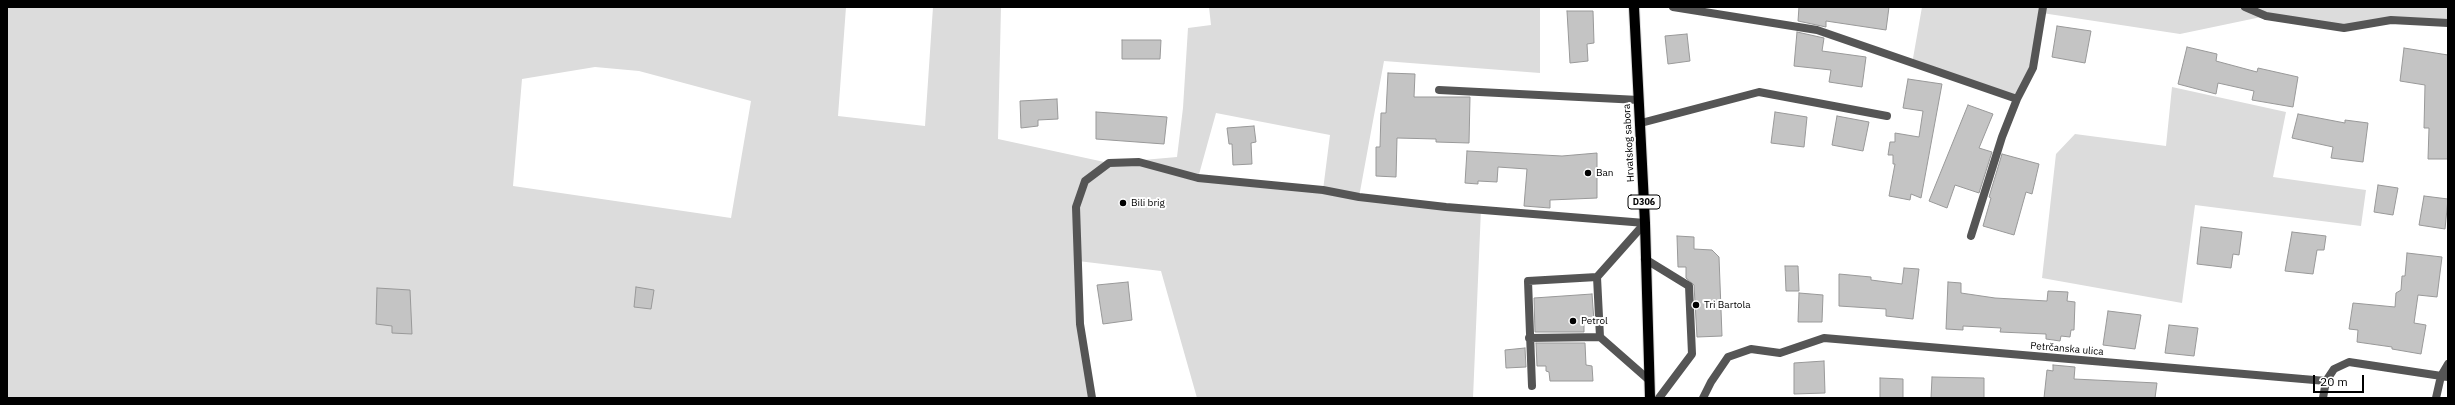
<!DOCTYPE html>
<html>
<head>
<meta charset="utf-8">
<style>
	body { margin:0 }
	#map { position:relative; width:2455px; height:405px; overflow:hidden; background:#fff; font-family:"IBM Plex Sans",sans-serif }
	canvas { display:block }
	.frame { position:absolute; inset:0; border:8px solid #000; pointer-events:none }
	.scale { position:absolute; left:2313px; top:375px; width:51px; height:18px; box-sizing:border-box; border:2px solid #000; border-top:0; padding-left:5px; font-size:12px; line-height:14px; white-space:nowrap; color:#000; -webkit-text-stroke:3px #fff; paint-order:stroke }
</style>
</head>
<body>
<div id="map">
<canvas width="2455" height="405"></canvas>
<div class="frame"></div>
<div class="scale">20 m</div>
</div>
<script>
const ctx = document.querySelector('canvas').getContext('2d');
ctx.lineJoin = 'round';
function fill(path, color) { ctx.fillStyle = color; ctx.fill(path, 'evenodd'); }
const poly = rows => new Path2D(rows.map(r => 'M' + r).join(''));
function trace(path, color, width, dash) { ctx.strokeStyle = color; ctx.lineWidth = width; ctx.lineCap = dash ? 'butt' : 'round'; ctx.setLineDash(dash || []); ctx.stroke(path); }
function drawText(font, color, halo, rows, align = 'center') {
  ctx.font = font + ' "IBM Plex Sans",sans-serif'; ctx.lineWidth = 4; ctx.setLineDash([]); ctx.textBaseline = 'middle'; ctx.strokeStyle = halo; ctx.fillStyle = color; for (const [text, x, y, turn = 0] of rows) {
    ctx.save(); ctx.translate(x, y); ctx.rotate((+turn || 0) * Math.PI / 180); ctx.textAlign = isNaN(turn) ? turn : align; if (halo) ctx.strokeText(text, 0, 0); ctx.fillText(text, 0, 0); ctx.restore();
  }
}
fill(poly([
	[7,7,846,7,838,116,925,126,933,7,1001,7,998,139,1109,163,1177,157,1183,108,1188,28,1211,25,1209,7,1540,7,1540,73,1384,61,1359,197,1481,209,1473,398,1197,398,1161,271,1078,261,1090,398,7,398],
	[595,67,639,71,751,101,731,218,513,186,522,79],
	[1216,113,1330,135,1323,190,1198,178],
	[1922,7,2448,7,2448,23,2391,20,2346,27,2266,16,2180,34,2042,13,2033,68,2017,99,1912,64],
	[2172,87,2286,112,2273,177,2366,190,2361,226,2195,205,2182,303,2042,278,2056,154,2075,134,2166,146]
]), '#dcdcdc');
const building = poly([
	[1799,7,1889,7,1886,30,1826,21,1826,27,1798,21,1799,7],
	[1567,11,1593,11,1594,43,1587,44,1588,61,1570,63,1567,11],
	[2057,26,2091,31,2085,63,2052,57,2057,26],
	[1797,32,1824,38,1822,51,1866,57,1862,87,1829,82,1831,70,1794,66,1797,32],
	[1687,34,1690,61,1668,64,1665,36,1687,34],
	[1122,40,1161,40,1160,59,1122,59,1122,40],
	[2187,47,2217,54,2216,61,2257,72,2258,68,2298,77,2293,107,2252,100,2254,91,2218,83,2216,94,2178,84,2187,47],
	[2404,48,2448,55,2448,159,2428,159,2429,128,2424,128,2425,85,2400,81,2404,48],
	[1388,73,1415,74,1414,97,1470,97,1469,143,1436,142,1436,139,1397,138,1396,177,1376,176,1376,147,1380,147,1381,113,1386,113,1388,73],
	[1908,79,1942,84,1921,198,1911,194,1910,200,1889,196,1895,164,1893,164,1893,155,1888,155,1890,142,1895,142,1895,133,1919,137,1923,111,1903,108,1908,79],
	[1057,99,1058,119,1038,120,1038,126,1021,128,1020,101,1057,99],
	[1968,105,1993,114,1979,148,1992,152,1979,193,1955,185,1947,208,1929,201,1968,105],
	[1096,112,1167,117,1164,144,1096,139,1096,112],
	[1775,112,1807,117,1804,147,1771,143,1775,112],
	[2298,114,2345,123,2345,120,2368,123,2363,162,2331,158,2333,147,2292,138,2298,114],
	[1837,116,1869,122,1863,151,1832,145,1837,116],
	[1254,126,1256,142,1251,143,1252,164,1233,165,1232,144,1229,144,1227,128,1254,126],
	[1467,151,1562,156,1597,153,1597,198,1550,200,1550,208,1524,206,1527,169,1498,167,1497,182,1478,181,1478,184,1465,183,1467,151],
	[2002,154,2039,164,2032,194,2026,192,2014,235,1983,226,1991,198,1989,197,2002,154],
	[2378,185,2398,188,2393,215,2374,212,2378,185],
	[2424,196,2448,199,2445,229,2419,225,2424,196],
	[2201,227,2242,232,2239,255,2233,254,2231,268,2197,264,2201,227],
	[2292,232,2326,236,2324,250,2317,250,2313,274,2285,271,2292,232],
	[1677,236,1694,237,1694,249,1712,250,1719,257,1722,336,1697,337,1694,285,1686,278,1686,267,1678,267,1677,236],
	[2407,253,2442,257,2437,297,2418,295,2414,323,2426,325,2421,354,2392,349,2392,347,2357,342,2358,330,2349,329,2353,303,2395,307,2396,293,2401,290,2402,276,2405,276,2407,253],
	[1785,266,1798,266,1799,291,1786,291,1785,266],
	[1904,268,1919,269,1913,319,1886,316,1886,309,1839,306,1839,274,1871,277,1871,280,1902,284,1904,268],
	[1128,282,1132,320,1103,324,1097,285,1128,282],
	[1948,282,1961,283,1961,293,1995,298,2047,301,2048,291,2068,292,2067,301,2075,302,2074,330,2071,330,2070,337,2061,336,2060,341,2046,339,2046,334,2000,332,2001,328,1963,326,1963,330,1946,329,1948,282],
	[636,287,654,290,651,309,634,307,636,287],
	[377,288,410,290,412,334,392,333,392,326,376,324,377,288],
	[1799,293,1823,295,1822,322,1798,322,1799,293],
	[1592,294,1594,321,1584,322,1584,332,1535,332,1534,298,1592,294],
	[2108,311,2141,315,2135,349,2103,345,2108,311],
	[2169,325,2198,328,2194,356,2165,353,2169,325],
	[1536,343,1585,343,1586,365,1592,366,1593,381,1550,381,1549,372,1546,371,1546,366,1537,366,1536,343],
	[1525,348,1526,367,1506,368,1505,350,1525,348],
	[1824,361,1825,393,1794,394,1794,363,1824,361],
	[2053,365,2075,367,2074,379,2157,383,2155,398,2044,398,2047,370,2053,371,2053,365],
	[1932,377,1984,378,1984,398,1931,398,1932,377],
	[1880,378,1903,379,1903,398,1880,398,1880,378]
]);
fill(building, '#c4c4c4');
trace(building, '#999', 1);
const primary = poly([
	[1634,7,1645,223,1650,398]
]);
trace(primary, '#dbdbdb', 12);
trace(poly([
	[1439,90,1639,100],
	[1645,223,1597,277,1600,337,1649,380],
	[1645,259,1689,286,1692,354,1659,398],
	[1529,338,1600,337],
	[1532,386,1528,281,1597,277]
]), '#555', 8);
trace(poly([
	[1673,7,1817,30,2017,99,2033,68,2043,7],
	[2245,7,2266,16,2344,28,2391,20,2448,23],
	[1641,123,1759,92,1887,116],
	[1971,236,2002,137,2017,99],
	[1092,398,1080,324,1076,207,1085,181,1109,163,1139,162,1198,178,1323,190,1359,197,1446,207,1645,223],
	[1703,398,1711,382,1728,357,1751,349,1780,353,1824,338,2326,381,2334,369,2349,362,2448,377],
	[2323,398,2326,381],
	[2436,398,2441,376,2448,364]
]), '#555', 8);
trace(primary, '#000', 10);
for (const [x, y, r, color] of [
	[1588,173,4,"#000"],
	[1123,203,4,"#000"],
	[1696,305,4,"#000"],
	[1573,321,4,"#000"]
]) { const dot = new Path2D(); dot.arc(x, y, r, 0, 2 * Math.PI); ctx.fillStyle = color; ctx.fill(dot); trace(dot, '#fff', 1.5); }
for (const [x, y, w] of [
	[1644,202,32]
]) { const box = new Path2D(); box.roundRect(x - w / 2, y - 7, w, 14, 3); ctx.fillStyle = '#fff'; ctx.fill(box); trace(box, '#000', 1); }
drawText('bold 9px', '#000', null, [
	["D306",1644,202]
]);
drawText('10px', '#000', '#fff', [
	["Hrvatskog sabora",1629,143,-93],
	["Petrčanska ulica",2067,349,5]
]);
drawText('10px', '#000', '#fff', [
	["Ban",1596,173],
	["Bili brig",1131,203],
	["Tri Bartola",1704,305],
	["Petrol",1581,321]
], 'left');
</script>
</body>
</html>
